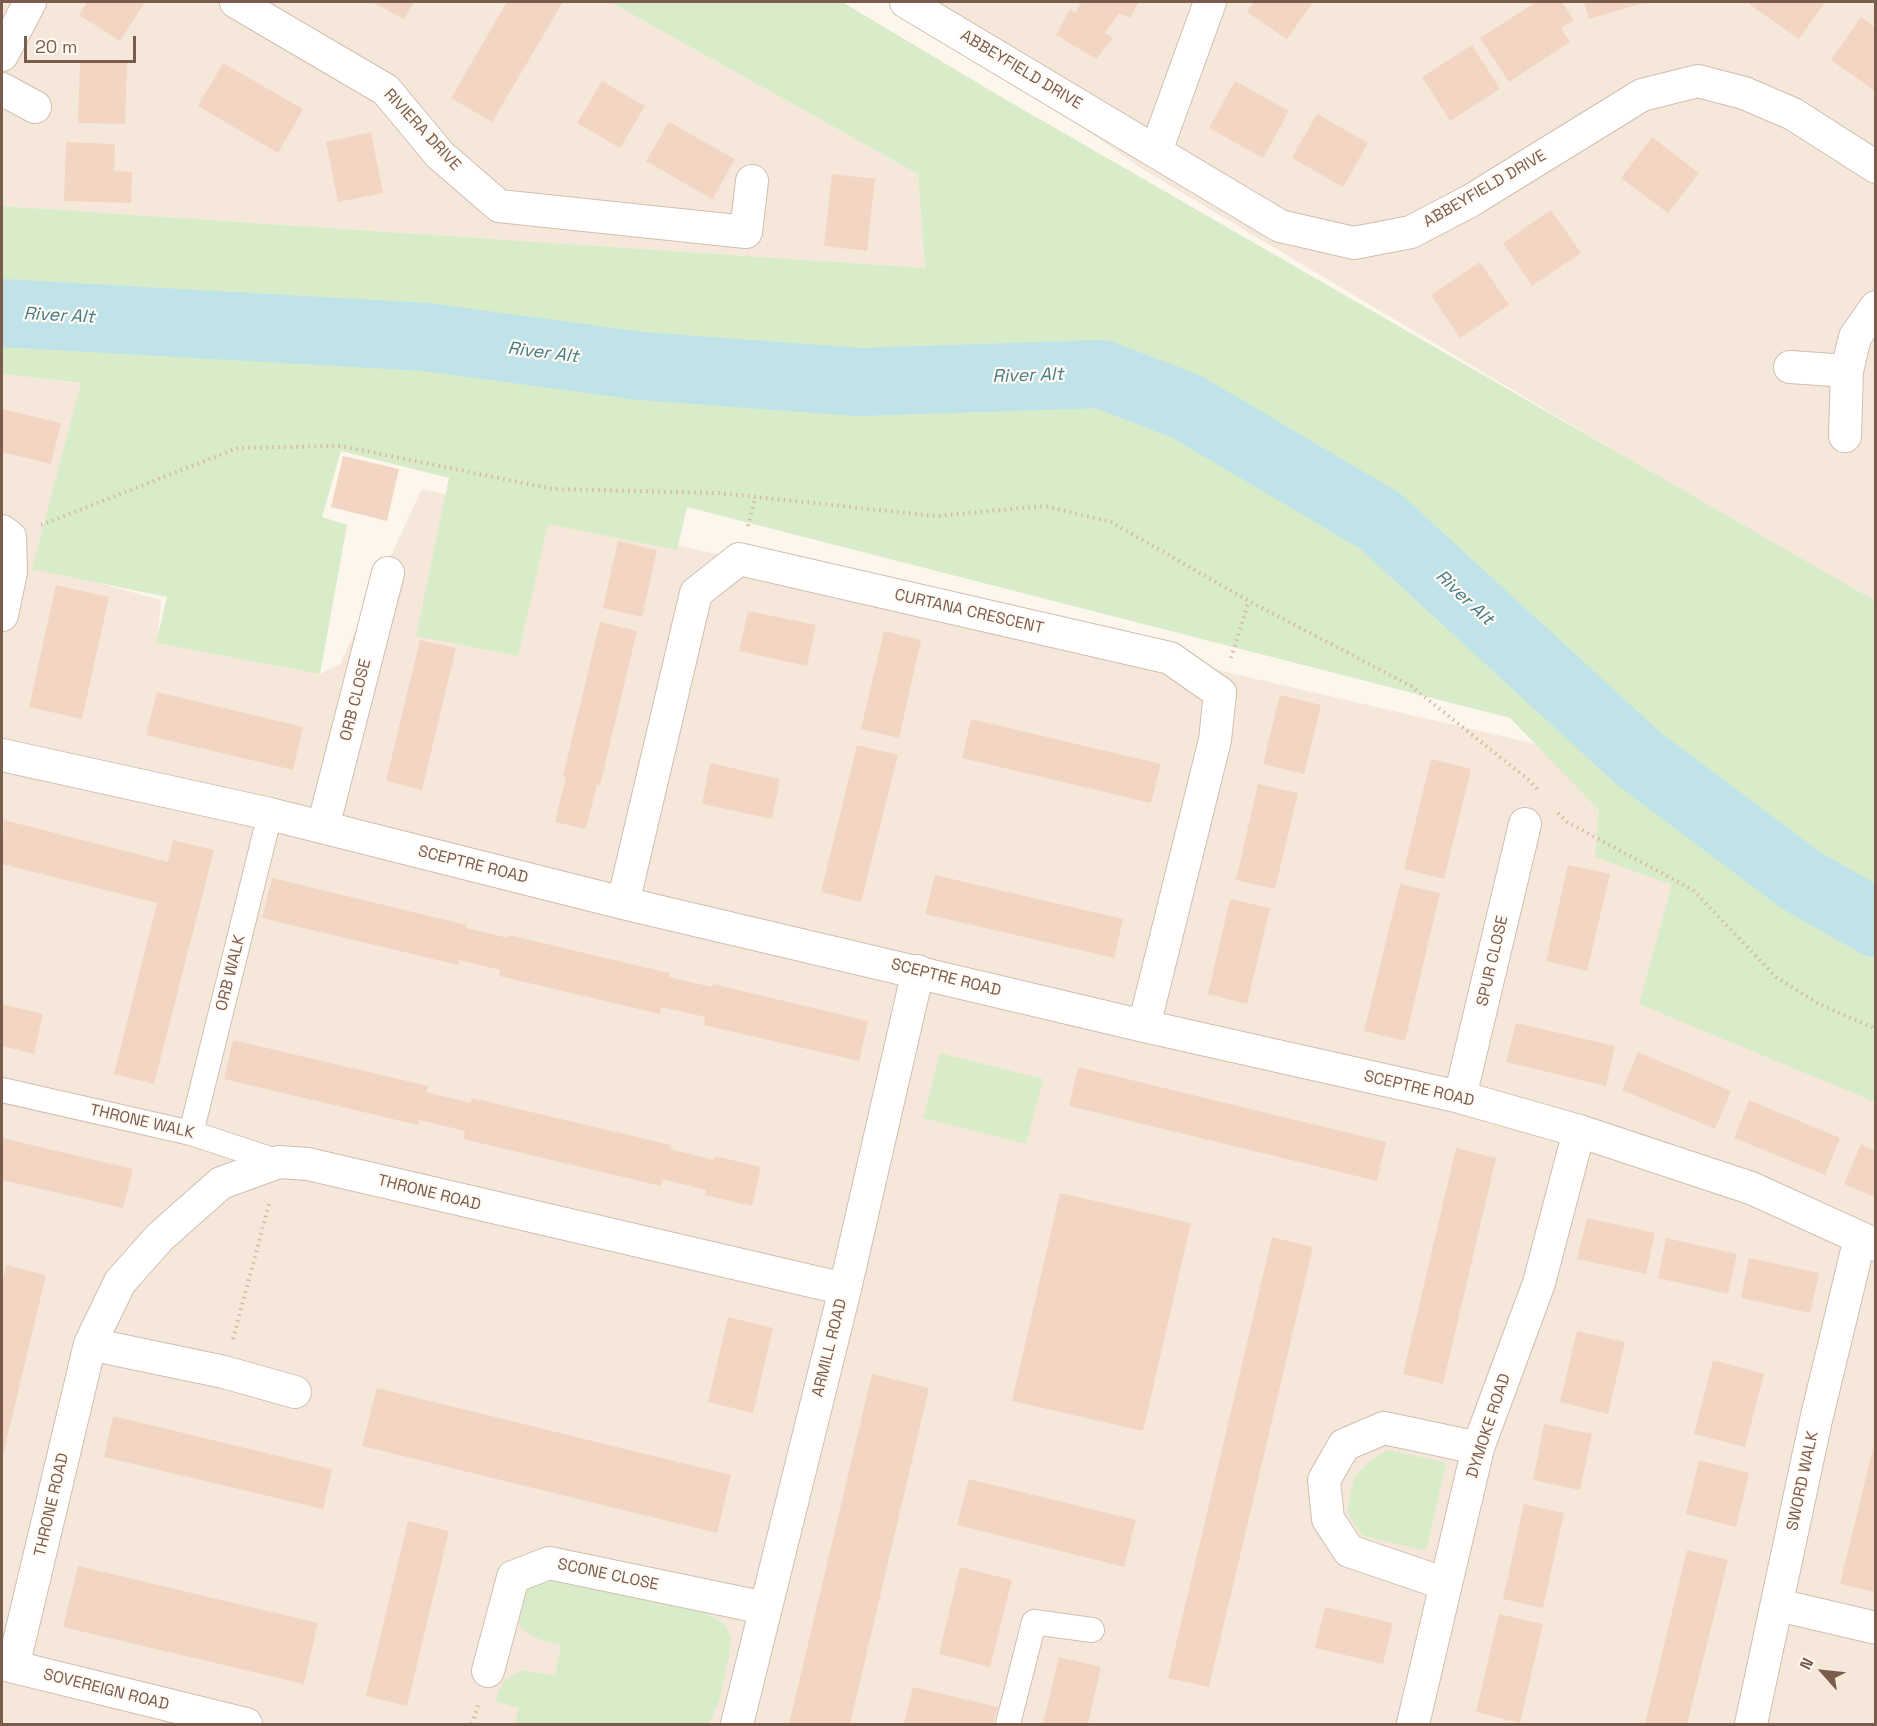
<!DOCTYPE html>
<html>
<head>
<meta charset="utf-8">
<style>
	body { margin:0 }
	#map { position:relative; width:1877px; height:1726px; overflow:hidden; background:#fdf6ec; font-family:"Space Grotesk",sans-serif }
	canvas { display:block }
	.frame { position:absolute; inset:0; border:3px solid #7a5c4d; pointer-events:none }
	.north { position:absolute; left:1793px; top:1642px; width:60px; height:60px; -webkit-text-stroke:4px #fffaf3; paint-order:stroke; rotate:297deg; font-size:16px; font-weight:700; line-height:24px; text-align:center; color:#7a5c4d }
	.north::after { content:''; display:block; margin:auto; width:21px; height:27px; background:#7a5c4d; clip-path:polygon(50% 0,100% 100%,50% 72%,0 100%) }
	.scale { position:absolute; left:24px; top:36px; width:112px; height:27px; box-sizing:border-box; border:3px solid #7a5c4d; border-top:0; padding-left:8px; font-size:18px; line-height:21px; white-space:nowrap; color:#7a5c4d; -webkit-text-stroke:4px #fffaf3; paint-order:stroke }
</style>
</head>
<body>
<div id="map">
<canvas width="1877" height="1726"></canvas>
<div class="frame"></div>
<div class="north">N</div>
<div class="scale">20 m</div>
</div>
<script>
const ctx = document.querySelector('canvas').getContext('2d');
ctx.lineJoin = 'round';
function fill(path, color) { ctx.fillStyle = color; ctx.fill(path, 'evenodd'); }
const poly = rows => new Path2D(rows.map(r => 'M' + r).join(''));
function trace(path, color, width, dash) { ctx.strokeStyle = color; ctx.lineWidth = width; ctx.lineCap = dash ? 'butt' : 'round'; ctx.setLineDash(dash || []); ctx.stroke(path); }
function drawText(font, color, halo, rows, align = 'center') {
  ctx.font = font + ' "Space Grotesk",sans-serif'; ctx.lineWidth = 4.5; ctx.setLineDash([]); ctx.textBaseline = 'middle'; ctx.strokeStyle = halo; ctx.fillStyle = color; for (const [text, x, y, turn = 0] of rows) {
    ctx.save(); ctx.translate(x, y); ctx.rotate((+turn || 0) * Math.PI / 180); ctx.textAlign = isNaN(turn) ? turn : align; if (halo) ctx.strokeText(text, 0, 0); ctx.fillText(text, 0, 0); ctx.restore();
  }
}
fill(poly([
	[2,2,610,2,918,174,925,268,2,206],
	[901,2,1875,2,1875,606,1144,170],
	[2,374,153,392,102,584,161,600,157,643,320,674,340,664,422,489,739,559,1635,767,1875,1074,1875,1724,2,1724]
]), '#f5e8da');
fill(poly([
	[610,2,842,2,1003,98,1875,601,1875,1102,1639,1004,1672,885,1595,857,1599,810,1510,718,687,507,677,550,548,524,518,656,416,636,449,478,341,451,322,517,347,525,320,674,156,643,167,597,32,569,81,383,2,374,2,206,925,268,918,174],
	[940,1053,1043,1079,1026,1144,923,1118],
	[1389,1450,1446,1463,1426,1551,1368,1537,1362,1535,1347,1512,1354,1477,1373,1458],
	[538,1580,557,1581,706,1613,726,1625,731,1639,729,1656,719,1701,709,1724,515,1724,518,1708,495,1701,504,1680,522,1670,555,1676,561,1645,538,1639,521,1628,515,1607,522,1589]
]), '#d8ecc9');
trace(poly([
	[2,313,426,337,641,366,859,382,1102,374,1187,407,1380,521,1638,758,1802,881,1876,923]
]), '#bfe3e8', 68);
fill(poly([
	[87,2,145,2,120,41,79,15],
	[372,2,414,2,404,19],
	[507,2,563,2,492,122,451,98],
	[1082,2,1139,2,1130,18,1119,13,1105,33,1113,38,1096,59,1056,35,1070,9,1075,13],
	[1254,2,1313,2,1287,39,1247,12],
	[1536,2,1562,2,1574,20,1561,28,1570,42,1509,82,1480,38],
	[1584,2,1647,2,1589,19],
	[1751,2,1825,2,1799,39,1749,4],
	[1861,17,1875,27,1875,91,1831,60],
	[1472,45,1500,89,1450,121,1422,77],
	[80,61,127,62,125,124,78,123],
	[223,63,303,109,278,153,198,106],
	[602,81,645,106,620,148,577,123],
	[1235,81,1289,111,1263,158,1209,128],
	[1317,114,1368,143,1343,187,1292,158],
	[669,122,735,159,712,199,646,161],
	[371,132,383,193,338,202,326,142],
	[1652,137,1699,173,1668,213,1621,178],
	[66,142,115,144,114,171,132,172,131,203,64,201],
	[832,174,875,179,867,251,824,246],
	[1551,210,1581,253,1532,286,1503,243],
	[1480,262,1509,305,1460,338,1431,295],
	[2,409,61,423,51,464,2,452],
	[343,456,399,469,387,521,331,507],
	[618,541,657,550,642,617,603,608],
	[56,585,109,597,82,719,29,707],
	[748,611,816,625,807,666,739,651],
	[600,622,637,631,600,785,597,785,586,829,555,822,566,777,563,776],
	[884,631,921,640,899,738,861,729],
	[420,640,456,648,422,790,386,781],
	[157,692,303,727,293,770,146,735],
	[1280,695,1321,705,1304,774,1263,764],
	[971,719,1161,764,1151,803,962,758],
	[857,745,898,755,861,902,821,892],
	[1431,759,1471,769,1444,879,1404,869],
	[710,763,780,779,772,819,702,804],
	[1258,784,1298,793,1275,889,1236,880],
	[4,820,168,862,173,840,214,850,154,1084,114,1074,157,903,2,864],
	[1568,865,1610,874,1587,971,1546,961],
	[935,875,1123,919,1114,958,925,914],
	[272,878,467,925,466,928,508,938,509,935,669,973,669,977,712,987,713,984,868,1021,859,1061,704,1025,705,1017,661,1007,660,1014,499,976,500,970,459,960,458,965,262,918],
	[1400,884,1440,893,1405,1041,1364,1031],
	[1230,899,1270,908,1247,1004,1208,994],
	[2,1004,43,1014,34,1054,2,1046],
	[1516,1023,1615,1046,1606,1086,1506,1062],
	[233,1040,428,1086,426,1092,471,1103,472,1098,671,1145,670,1149,714,1160,715,1156,761,1167,752,1206,705,1195,706,1190,662,1179,661,1186,463,1139,465,1131,419,1120,418,1125,224,1079],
	[1638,1052,1731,1091,1715,1129,1622,1090],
	[1078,1067,1386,1142,1377,1181,1069,1106],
	[1749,1100,1840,1138,1825,1175,1734,1138],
	[2,1138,133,1169,123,1208,2,1180],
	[1861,1144,1875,1151,1875,1197,1844,1184],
	[1456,1148,1496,1158,1443,1384,1403,1374],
	[1060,1193,1191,1223,1143,1431,1012,1401],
	[1587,1218,1655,1233,1646,1274,1577,1259],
	[1272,1237,1313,1247,1209,1687,1168,1678],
	[1666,1238,1737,1254,1728,1294,1658,1278],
	[1749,1258,1819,1273,1810,1313,1741,1298],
	[6,1265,46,1275,2,1459,2,1284],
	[728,1317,773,1328,753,1413,708,1402],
	[1577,1331,1625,1342,1608,1414,1560,1402],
	[1713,1360,1764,1374,1745,1447,1694,1434],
	[872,1374,929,1388,850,1724,789,1724],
	[377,1388,731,1475,717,1533,362,1446],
	[113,1416,332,1469,323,1509,104,1457],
	[1544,1424,1592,1434,1580,1490,1533,1480],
	[1875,1440,1875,1592,1840,1584],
	[1699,1460,1749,1473,1736,1527,1686,1514],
	[969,1479,1136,1520,1124,1567,957,1525],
	[1524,1504,1564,1513,1543,1608,1503,1599],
	[408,1521,449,1531,407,1706,366,1696],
	[1687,1550,1728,1560,1687,1724,1645,1724],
	[78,1566,318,1623,304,1684,63,1627],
	[960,1567,1012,1580,990,1667,939,1654],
	[1325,1607,1393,1623,1383,1664,1315,1648],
	[1499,1614,1543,1624,1520,1723,1476,1712],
	[1059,1657,1101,1667,1088,1724,1043,1724],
	[913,1687,998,1707,993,1724,904,1724]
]), '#f3d5c3');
const pedestrian = poly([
	[2,1090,191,1133,279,1162],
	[191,1133,270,814],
	[1008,1724,1034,1622,1092,1630]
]);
const minor = poly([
	[236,2,386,90,440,155,499,206,746,232,752,181],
	[906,2,1280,226,1354,243,1411,232,1470,201,1642,95,1698,81,1744,93,1793,114,1876,167],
	[2,55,30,2],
	[2,89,35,107],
	[1156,151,1210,2],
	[1790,367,1847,371],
	[1845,436,1847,371,1855,337,1876,307],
	[2,531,10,537,11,572,2,615],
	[2,755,270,814,623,903,1144,1026,1460,1097,1579,1131,1751,1188,1876,1245],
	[323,827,388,573],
	[623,903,696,593,739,559,1170,658,1220,693,1215,740,1144,1026],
	[1460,1097,1525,824],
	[90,1344,224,1372,295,1392],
	[1446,1584,1349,1551,1328,1519,1324,1480,1344,1445,1384,1428,1478,1448],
	[1778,1605,1876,1628],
	[2,1664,246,1724],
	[13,1667,90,1344,120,1282,160,1237,221,1183,279,1162,308,1164,845,1289],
	[488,1671,513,1577,549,1563,765,1608],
	[737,1724,845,1289,918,971],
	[1413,1724,1478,1448,1539,1283,1579,1131],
	[1751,1724,1816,1420,1860,1238]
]);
trace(pedestrian, '#d1beb0', 26);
trace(minor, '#d1beb0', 34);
trace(poly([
	[41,525,238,448,341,446,553,489,718,493,936,516,1045,506,1111,522,1249,601,1411,686,1530,781,1539,791],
	[748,526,755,498],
	[1231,658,1249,601],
	[1558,813,1567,822,1693,890,1776,977,1819,1004,1876,1029],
	[233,1339,269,1204],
	[472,1724,479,1703]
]), '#d9b8a5', 4, [1.5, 4.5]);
trace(pedestrian, '#fff', 24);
trace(minor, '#fff', 32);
drawText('16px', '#7a5c4d', '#fffaf3', [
	["ABBEYFIELD DRIVE",1021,70,31],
	["RIVIERA DRIVE",422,130,47],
	["ABBEYFIELD DRIVE",1485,189,-30],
	["CURTANA CRESCENT",969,612,13],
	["ORB CLOSE",356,700,-76],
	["SCEPTRE ROAD",473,865,14],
	["SPUR CLOSE",1493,961,-77],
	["ORB WALK",231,973,-76],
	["SCEPTRE ROAD",946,978,14],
	["SCEPTRE ROAD",1419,1089,13],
	["THRONE WALK",142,1122,13],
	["THRONE ROAD",429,1193,14],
	["ARMILL ROAD",830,1348,-76],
	["DYMOKE ROAD",1489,1426,-72],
	["SWORD WALK",1803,1481,-78],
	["THRONE ROAD",52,1505,-77],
	["SCONE CLOSE",608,1575,12],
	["SOVEREIGN ROAD",106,1690,14]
]);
drawText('italic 18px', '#437c86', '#fffaf3', [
	["River Alt",59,316,3],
	["River Alt",543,353,7],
	["River Alt",1028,376,-2],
	["River Alt",1464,598,43]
]);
</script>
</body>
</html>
